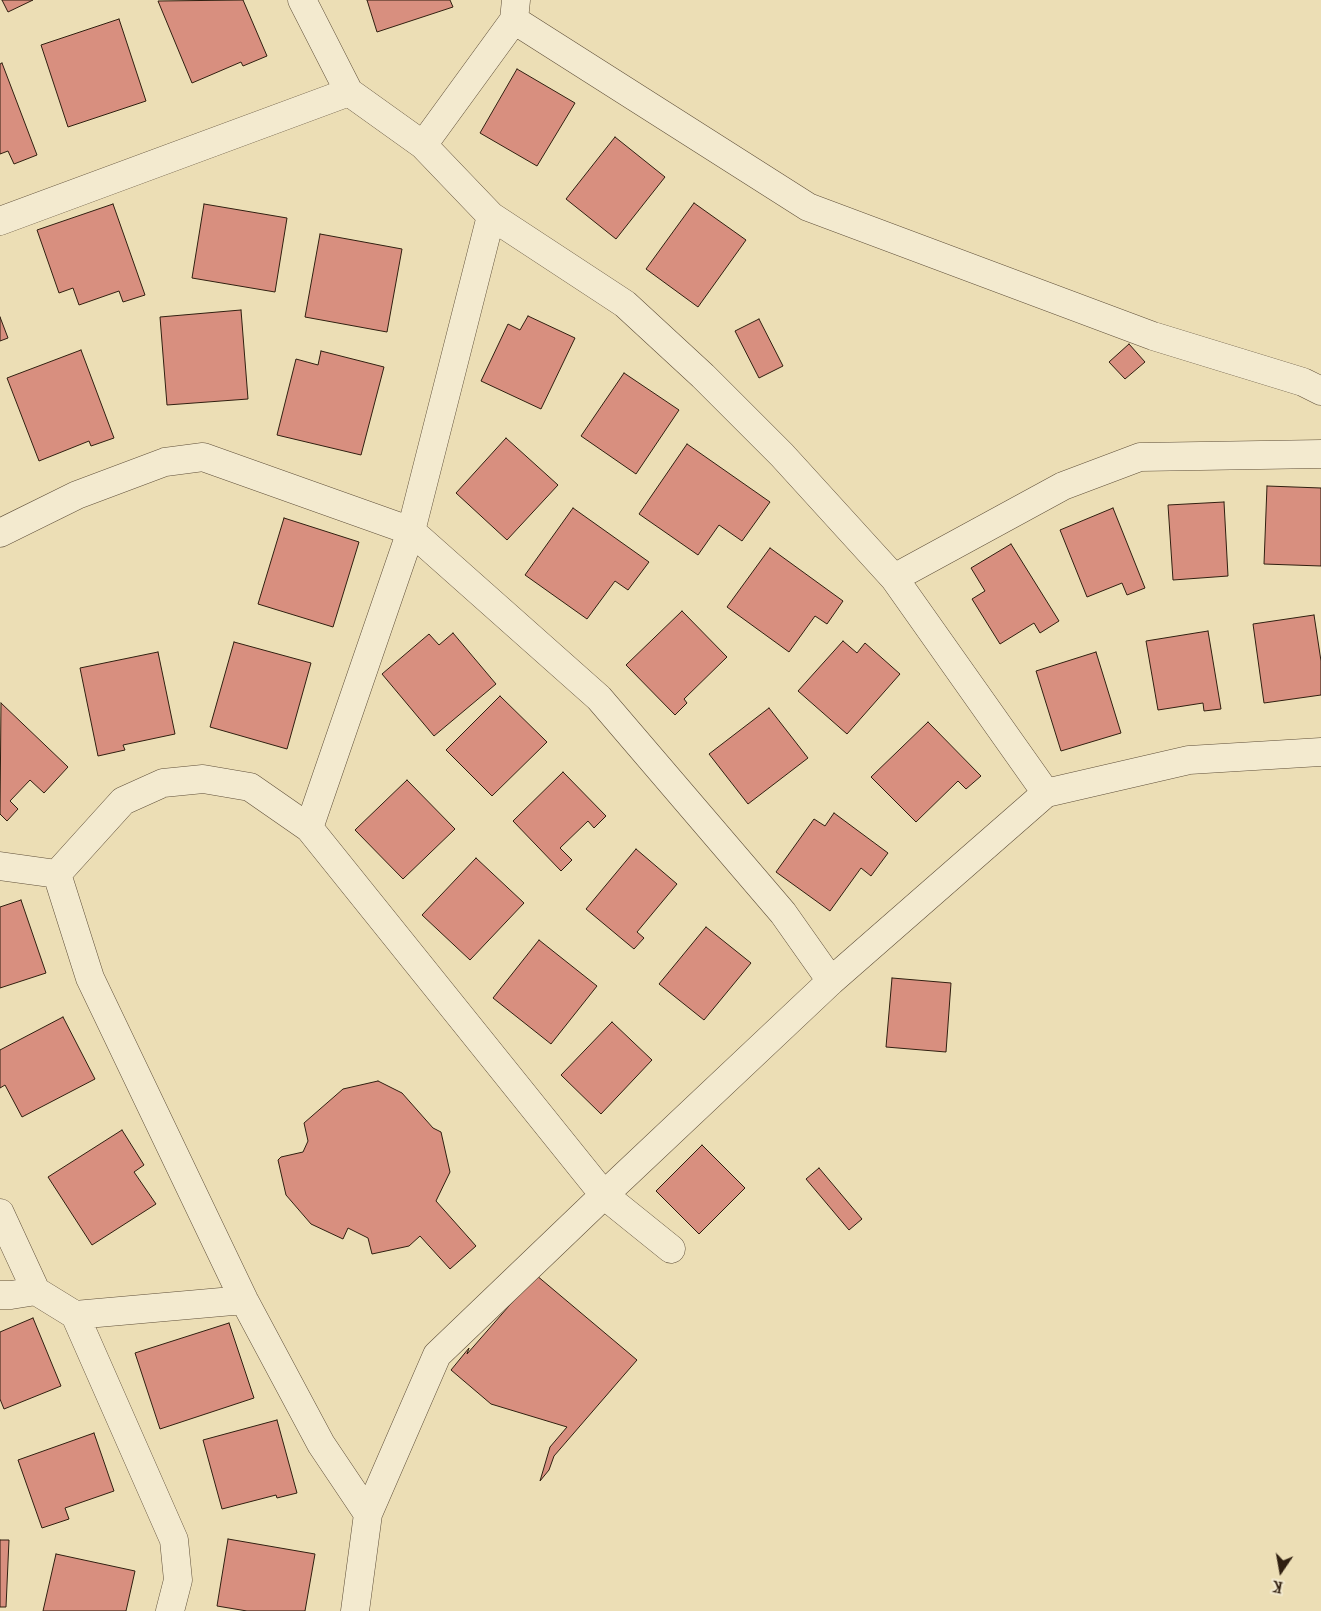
<!DOCTYPE html>
<html>
<head>
<meta charset="utf-8">
<style>
	body { margin:0 }
	#map { position:relative; width:1321px; height:1611px; overflow:hidden; background:#ecdeb5; font-family:"IM FELL Great Primer",serif }
	canvas { display:block }
	.north { position:absolute; left:1256px; top:1546px; width:50px; height:50px; -webkit-text-stroke:4px #f3eacf; paint-order:stroke; rotate:192deg; font-size:14px; font-weight:700; line-height:20px; text-align:center; color:#301f10 }
	.north::after { content:''; display:block; margin:auto; width:18px; height:22px; background:#301f10; clip-path:polygon(50% 0,100% 100%,50% 72%,0 100%) }
</style>
</head>
<body>
<div id="map">
<canvas width="1321" height="1611"></canvas>
<div class="north">K</div>
</div>
<script>
const ctx = document.querySelector('canvas').getContext('2d');
ctx.lineJoin = 'round';
function fill(path, color) { ctx.fillStyle = color; ctx.fill(path, 'evenodd'); }
const poly = rows => new Path2D(rows.map(r => 'M' + r).join(''));
function trace(path, color, width, dash) { ctx.strokeStyle = color; ctx.lineWidth = width; ctx.lineCap = dash ? 'butt' : 'round'; ctx.setLineDash(dash || []); ctx.stroke(path); }
const building = poly([
	[2,0,33,0,8,12,2,0],
	[243,0,267,56,243,66,241,62,192,83,158,1,243,0],
	[367,0,450,0,453,7,377,32,367,0],
	[119,19,146,101,68,127,41,45,119,19],
	[2,63,37,155,14,164,8,151,0,154,0,64,2,63],
	[517,69,575,103,537,166,480,133,517,69],
	[615,137,665,177,616,239,566,199,615,137],
	[694,203,746,240,698,307,646,269,694,203],
	[113,204,145,295,123,302,119,291,79,305,73,288,59,293,37,230,113,204],
	[204,204,287,218,275,292,192,278,204,204],
	[320,234,402,249,387,332,305,317,320,234],
	[241,310,248,399,167,405,160,317,241,310],
	[528,316,575,338,541,409,481,381,508,324,520,330,528,316],
	[0,317,8,338,0,341,0,317],
	[759,319,783,366,759,378,735,331,759,319],
	[1129,344,1145,362,1125,379,1109,362,1129,344],
	[81,350,114,438,91,446,89,441,39,461,7,378,81,350],
	[321,351,384,367,361,455,277,435,296,359,318,365,321,351],
	[624,373,679,410,636,474,581,436,624,373],
	[506,438,558,485,507,540,456,493,506,438],
	[687,444,770,502,742,541,719,525,698,555,639,514,687,444],
	[1267,486,1321,488,1321,566,1264,564,1267,486],
	[1224,502,1228,576,1173,580,1168,505,1224,502],
	[573,508,649,562,628,590,615,581,587,619,525,575,573,508],
	[1113,508,1145,588,1127,595,1122,583,1087,597,1060,530,1113,508],
	[284,518,359,542,333,627,258,604,284,518],
	[1011,544,1059,621,1040,633,1034,623,1000,644,972,599,985,591,971,568,1011,544],
	[770,548,843,601,827,624,815,616,789,652,727,607,770,548],
	[682,611,727,657,684,699,687,703,675,715,626,665,682,611],
	[1314,615,1321,661,1321,695,1264,703,1253,624,1314,615],
	[1208,631,1221,709,1204,711,1203,703,1158,710,1146,641,1208,631],
	[453,633,496,684,434,736,382,674,429,634,439,645,453,633],
	[843,641,857,653,865,643,900,674,847,734,798,691,843,641],
	[234,642,311,663,287,749,210,727,234,642],
	[158,652,175,734,123,745,125,750,98,756,80,668,158,652],
	[1096,652,1121,733,1061,751,1036,671,1096,652],
	[500,696,547,742,492,796,446,750,500,696],
	[1,703,68,767,44,793,30,780,10,801,18,809,7,821,0,814,1,703],
	[769,708,808,758,748,804,709,754,769,708],
	[928,722,981,776,966,789,958,781,916,822,871,777,928,722],
	[563,772,606,816,594,828,588,821,560,848,572,860,561,871,513,821,563,772],
	[407,780,455,829,403,879,355,830,407,780],
	[834,813,888,853,871,876,861,868,830,911,776,872,814,819,825,826,834,813],
	[636,849,677,884,637,932,644,938,634,949,586,909,636,849],
	[476,858,524,903,470,960,422,915,476,858],
	[21,900,46,973,0,988,0,907,21,900],
	[706,927,751,963,704,1020,659,984,706,927],
	[539,940,597,986,551,1044,493,998,539,940],
	[892,978,951,983,946,1052,886,1047,892,978],
	[63,1017,95,1079,22,1117,5,1085,0,1088,0,1050,63,1017],
	[612,1022,652,1060,601,1114,561,1075,612,1022],
	[378,1081,402,1093,433,1128,441,1132,450,1172,436,1201,476,1246,450,1269,420,1236,409,1246,372,1254,368,1238,348,1228,343,1239,311,1224,286,1195,278,1160,281,1157,303,1152,308,1141,304,1123,343,1089,378,1081],
	[122,1130,144,1165,134,1172,156,1204,92,1245,48,1177,122,1130],
	[702,1145,745,1188,699,1234,656,1191,702,1145],
	[819,1168,862,1219,849,1230,806,1179,819,1168],
	[536,1275,637,1360,554,1456,549,1470,540,1481,550,1447,567,1427,491,1404,451,1370,469,1348,467,1354,536,1275],
	[33,1318,61,1386,4,1409,0,1399,0,1332,33,1318],
	[229,1323,254,1398,160,1429,135,1353,229,1323],
	[277,1420,297,1493,277,1498,276,1495,222,1509,203,1440,277,1420],
	[94,1433,114,1491,65,1508,69,1519,42,1528,18,1460,94,1433],
	[228,1539,315,1554,305,1611,247,1611,217,1606,228,1539],
	[0,1540,9,1540,6,1607,0,1607,0,1540],
	[56,1554,135,1571,126,1611,43,1611,56,1554]
]);
fill(building, '#d88f7f');
trace(building, '#301f10', 1);
const minor = poly([
	[302,0,349,92,423,145,491,216,625,304,703,376,782,455,894,578,1046,793],
	[514,20,808,207,1153,336,1303,382,1321,391],
	[423,145,514,20,516,0],
	[0,221,349,92],
	[0,533,77,495,165,462,203,457,411,531,599,698,783,913,831,981,1046,793,1189,760,1321,752],
	[894,578,1063,486,1140,457,1321,454],
	[309,828,411,531,491,216],
	[0,866,57,874,90,978,244,1300,321,1444,368,1514],
	[57,874,123,801,163,783,203,779,250,787,309,828,604,1195,671,1249],
	[0,1213,36,1291,75,1315,174,1540,178,1580,170,1611],
	[0,1295,11,1295,36,1291],
	[75,1315,244,1300],
	[355,1611,368,1514,437,1355,604,1195,831,981]
]);
trace(minor, '#5f4f39', 29);
trace(minor, '#f3eacf', 28);
</script>
</body>
</html>
